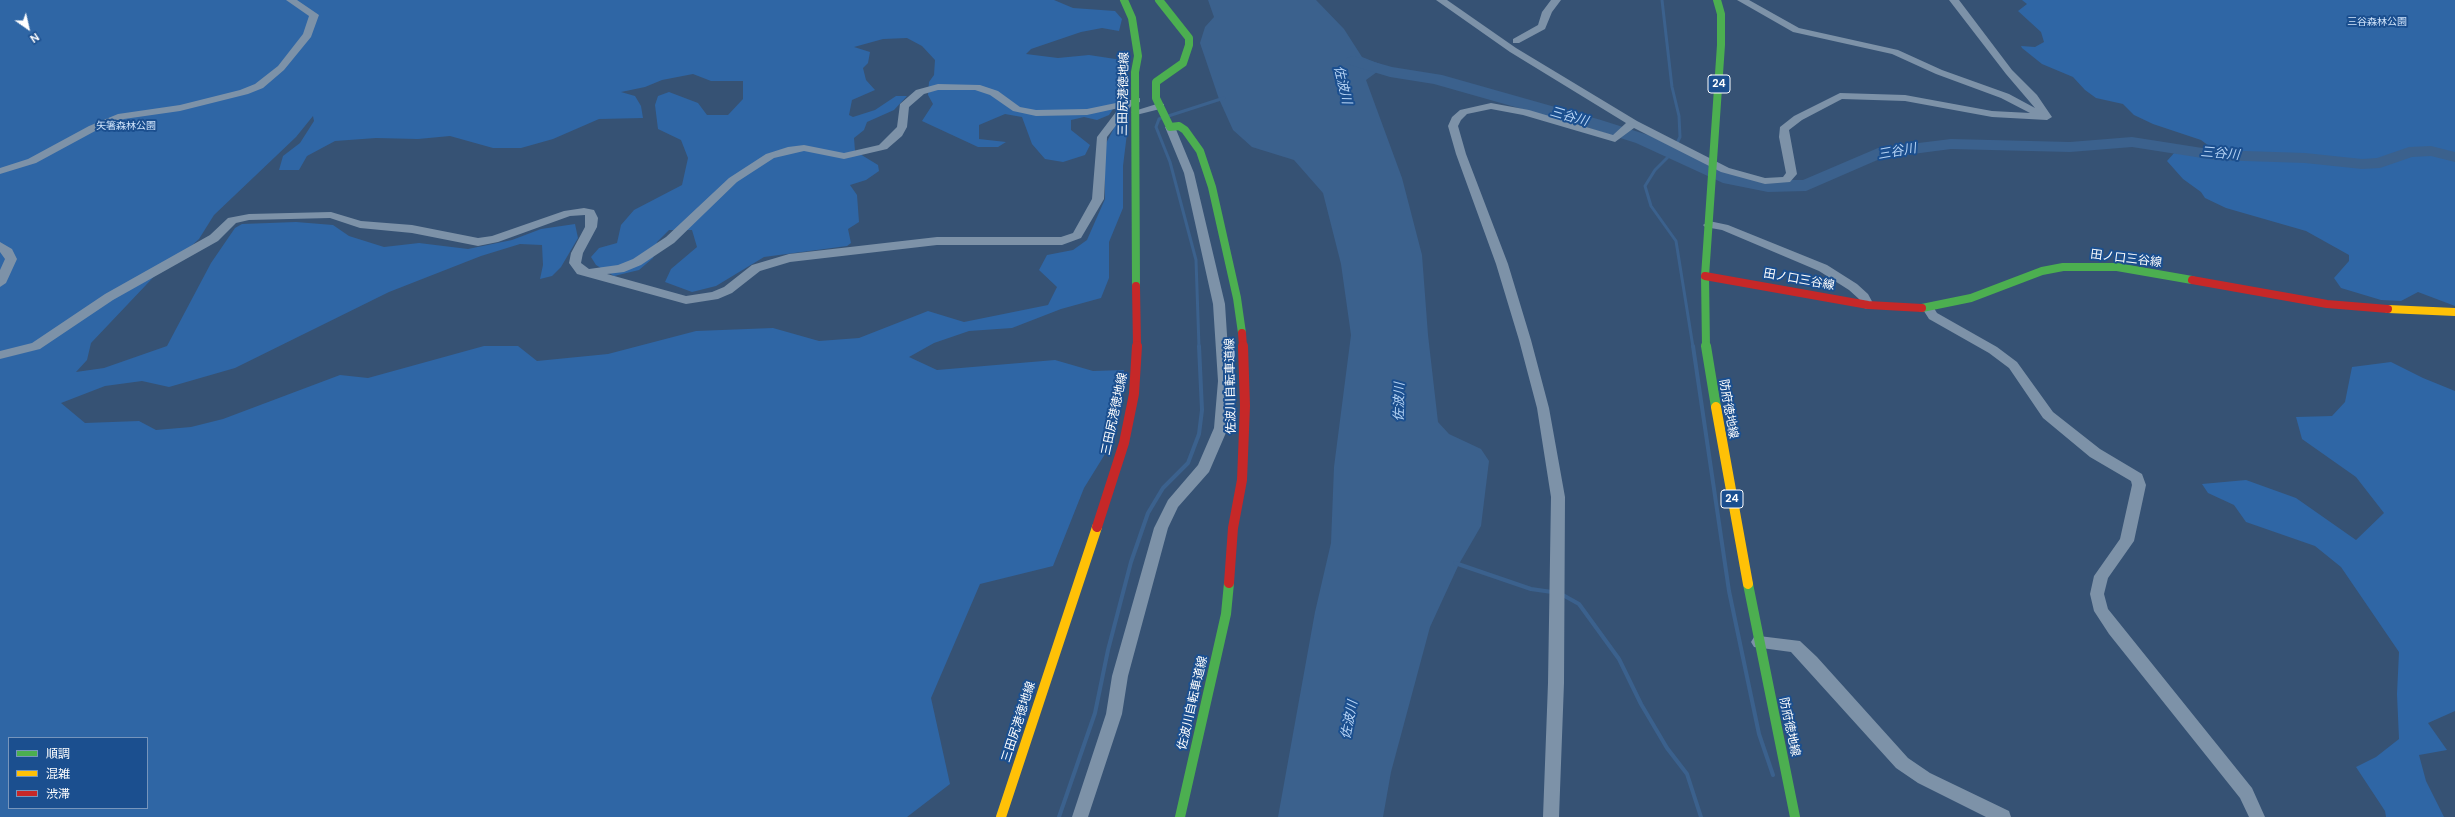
<!DOCTYPE html>
<html>
<head>
<meta charset="utf-8">
<style>
	body { margin:0 }
	#map { position:relative; width:2455px; height:817px; overflow:hidden; background:#365274; font-family:"DM Sans","Noto Sans JP",sans-serif }
	canvas { display:block }
	.legend { position:absolute; left:8px; top:737px; width:140px; height:72px; box-sizing:border-box; background:#1b4f8f; border:1px solid #7695bc; margin:0; padding:5px 7px; list-style:none; font-size:12px; color:#fff }
	.legend li { display:flex; align-items:center; gap:8px; height:20px }
	.legend b { width:20px; border:1px solid #7695bc }
	.north { position:absolute; left:8px; top:8px; width:40px; height:40px; -webkit-text-stroke:3px #1b4f8f; paint-order:stroke; rotate:146deg; font-size:11px; font-weight:700; line-height:16px; text-align:center; color:#fff }
	.north::after { content:''; display:block; margin:auto; width:14px; height:18px; background:#fff; clip-path:polygon(50% 0,100% 100%,50% 72%,0 100%) }
</style>
</head>
<body>
<div id="map">
<canvas width="2455" height="817"></canvas>
<ul class="legend">
<li><b style="height:5px;background:#4caf50"></b>順調</li>
<li><b style="height:5px;background:#ffc107"></b>混雑</li>
<li><b style="height:5px;background:#c62828"></b>渋滞</li>
</ul>
<div class="north">N</div>
</div>
<script>
const ctx = document.querySelector('canvas').getContext('2d');
ctx.lineJoin = 'round';
function fill(path, color) { ctx.fillStyle = color; ctx.fill(path, 'evenodd'); }
const poly = rows => new Path2D(rows.map(r => 'M' + r).join(''));
function trace(path, color, width, dash) { ctx.strokeStyle = color; ctx.lineWidth = width; ctx.lineCap = dash ? 'butt' : 'round'; ctx.setLineDash(dash || []); ctx.stroke(path); }
function drawText(font, color, halo, rows, align = 'center') {
  ctx.font = font + ' "DM Sans","Noto Sans JP",sans-serif'; ctx.lineWidth = 4; ctx.setLineDash([]); ctx.textBaseline = 'middle'; ctx.strokeStyle = halo; ctx.fillStyle = color; for (const [text, x, y, turn = 0] of rows) {
    ctx.save(); ctx.translate(x, y); ctx.rotate((+turn || 0) * Math.PI / 180); ctx.textAlign = isNaN(turn) ? turn : align; if (halo) ctx.strokeText(text, 0, 0); ctx.fillText(text, 0, 0); ctx.restore();
  }
}
fill(poly([
	[0,0,1054,0,1073,8,1115,11,1122,19,1119,31,1102,28,1081,32,1031,49,1026,54,1058,58,1089,55,1122,60,1126,67,1125,96,1117,103,1109,115,1097,120,1084,117,1071,120,1071,130,1090,145,1085,155,1063,162,1045,159,1032,144,1022,117,1005,114,979,125,979,139,1006,142,998,147,978,147,922,121,933,104,928,95,929,82,934,75,935,60,922,46,907,38,883,39,854,47,870,52,868,63,863,68,866,80,875,90,852,100,849,115,853,117,875,110,896,96,907,96,894,110,867,122,864,130,854,138,855,151,878,165,879,171,866,180,850,185,857,195,859,222,848,229,851,243,847,246,764,257,716,286,692,292,665,282,671,269,697,247,692,230,669,230,657,242,653,258,639,270,614,276,596,265,591,257,599,248,617,243,621,225,634,210,682,185,688,158,681,140,658,129,655,105,658,96,669,92,698,103,707,115,728,115,743,99,743,81,711,81,693,74,662,80,645,87,621,92,635,96,641,106,643,118,599,119,553,139,521,148,493,148,450,136,418,139,376,138,335,141,307,156,299,170,279,170,283,156,300,143,314,121,313,116,296,137,214,215,199,239,188,249,164,266,91,343,87,360,76,372,104,368,167,346,211,263,235,228,242,224,296,222,333,225,349,236,384,247,419,243,468,249,512,240,541,229,575,224,578,238,561,267,552,276,540,279,543,265,542,245,520,244,481,256,389,292,235,368,169,387,142,381,105,386,61,403,85,423,139,421,156,430,191,427,223,419,340,375,368,378,484,346,518,346,537,361,608,354,696,331,773,328,819,341,859,338,928,311,964,322,1048,305,1057,287,1039,270,1047,255,1073,250,1087,240,1105,199,1105,145,1121,115,1129,117,1123,166,1123,208,1109,242,1109,278,1101,298,1061,309,1012,328,969,331,934,343,909,357,937,370,1055,360,1093,371,1124,370,1110,446,1084,488,1053,566,980,584,931,698,950,784,907,817,0,817],
	[9,738,147,738,147,808,9,808],
	[2022,0,2455,0,2455,306,2418,292,2401,301,2381,300,2341,288,2334,278,2349,261,2349,255,2306,231,2226,208,2205,198,2201,192,2183,179,2167,161,2175,152,2199,155,2210,154,2209,146,2201,140,2153,124,2134,115,2123,104,2096,98,2085,90,2073,77,2042,64,2022,48,2021,46,2035,47,2044,42,2041,32,2018,11,2027,4],
	[2391,362,2423,378,2455,391,2455,711,2428,723,2447,750,2419,755,2426,781,2444,817,2386,817,2385,811,2356,767,2376,757,2399,739,2397,694,2399,652,2341,567,2315,546,2246,522,2234,505,2208,493,2202,484,2246,480,2296,498,2356,540,2384,513,2356,477,2302,439,2296,417,2332,416,2345,402,2352,367]
]), '#2f66a5');
fill(poly([
	[1208,0,1316,0,1344,29,1362,57,1385,66,1366,80,1402,178,1422,255,1428,335,1438,422,1449,434,1481,449,1489,461,1481,526,1459,564,1430,627,1391,772,1383,817,1278,817,1315,612,1331,543,1334,467,1351,335,1341,264,1323,193,1294,160,1252,147,1233,130,1219,99,1200,43,1205,27,1214,17]
]), '#3b618d');
trace(poly([
	[1662,0,1672,87,1679,116,1680,137,1672,153,1655,170,1645,186,1651,206,1676,241,1693,347],
	[1199,347,1196,260,1170,162,1156,127,1159,119,1224,98]
]), '#3b618d', 3);
trace(poly([
	[1693,346,1729,591,1759,734,1773,775],
	[1455,563,1531,589,1552,592],
	[1561,594,1579,604,1619,659,1641,704,1667,748,1687,774,1701,817],
	[1059,817,1095,713,1108,650,1131,562,1148,513,1163,488,1188,463,1199,434,1202,410,1199,346]
]), '#3b618d', 4);
fill(poly([
	[1353,56,1392,67,1442,75,1601,120,1648,135,1734,174,1768,180,1803,180,1878,148,1951,139,2070,142,2132,137,2215,150,2305,153,2362,159,2377,158,2409,147,2431,146,2455,152,2455,162,2431,156,2412,157,2380,168,2362,169,2305,163,2215,160,2132,147,2070,152,1951,149,1882,158,1806,191,1768,192,1723,183,1636,143,1589,128,1434,84,1390,77,1347,64,1345,61,1347,58,1353,56]
]), '#3b618d');
fill(poly([
	[286,0,297,0,319,15,311,37,284,70,263,88,248,94,180,111,124,119,97,130,36,163,0,174,0,168,28,159,89,126,118,114,180,105,240,90,255,84,278,66,303,34,309,16,286,0],
	[1436,0,1447,0,1516,48,1637,121,1729,168,1765,178,1783,177,1786,173,1779,137,1780,127,1794,116,1840,93,1905,95,1992,111,2030,113,2001,98,1936,74,1892,54,1793,32,1737,0,1749,0,1799,28,1898,50,1942,70,2009,94,2035,108,2006,74,1949,0,1959,0,2012,70,2037,95,2052,117,2047,120,1992,117,1905,101,1842,99,1802,120,1789,130,1797,174,1790,182,1765,184,1721,172,1634,128,1615,142,1523,115,1491,109,1467,114,1461,120,1458,126,1466,154,1508,264,1531,340,1549,408,1565,497,1564,683,1559,817,1543,817,1548,683,1551,497,1537,408,1519,340,1496,264,1456,154,1448,126,1452,117,1460,110,1491,103,1529,110,1613,135,1626,123,1510,52,1436,0],
	[1551,0,1561,0,1552,12,1545,29,1519,43,1513,43,1513,39,1538,25,1542,12,1551,0],
	[938,84,980,85,998,91,1020,107,1036,110,1087,109,1140,98,1140,102,1132,105,1107,137,1104,199,1081,238,1062,245,937,245,790,262,760,271,732,293,718,299,686,304,577,274,569,263,571,253,585,227,585,215,570,216,498,242,478,246,412,233,360,228,330,218,249,220,236,223,218,241,113,300,40,349,0,359,0,351,32,343,105,294,210,235,228,218,249,214,331,212,361,221,412,225,478,238,492,236,564,211,584,208,594,210,598,218,597,227,583,253,581,263,589,269,618,265,633,259,666,237,729,178,766,154,788,147,804,145,844,153,879,145,897,127,900,104,916,90,938,84],
	[938,90,975,90,990,95,1013,111,1036,116,1087,115,1119,108,1097,137,1092,199,1073,233,1061,237,937,237,789,254,752,265,724,287,712,292,686,296,607,274,624,272,641,265,674,243,737,182,774,158,804,151,844,159,887,149,902,136,907,127,909,107,924,94,938,90],
	[1160,103,1164,104,1164,108,1136,115,1131,112,1160,103],
	[1170,124,1175,127,1194,173,1225,304,1230,381,1228,428,1209,472,1178,507,1168,528,1128,676,1122,714,1088,817,1072,817,1106,714,1112,676,1154,528,1168,500,1198,465,1214,428,1218,381,1213,304,1184,173,1165,127,1170,124],
	[1709,221,1728,225,1827,265,1857,284,1868,294,1874,305,1868,309,1864,308,1859,299,1849,290,1819,271,1722,230,1705,227,1703,225,1709,221],
	[0,242,12,249,17,259,6,283,0,287,0,270,5,259,0,252,0,242],
	[1928,304,1932,305,1937,313,1997,347,2017,362,2053,412,2100,449,2142,474,2146,485,2134,541,2108,578,2104,594,2108,609,2252,788,2265,817,2249,817,2240,798,2109,634,2094,611,2090,594,2094,576,2120,539,2132,485,2131,481,2090,457,2043,418,2009,368,1989,353,1929,319,1922,308,1928,304],
	[1759,636,1800,641,1817,657,1908,758,1930,773,2009,811,2011,817,1986,817,1918,783,1896,768,1791,652,1754,647,1751,642,1754,637,1759,636]
]), '#7d92a8');
trace(poly([
	[1124,0,1132,18,1138,56,1135,72,1136,286],
	[1159,0,1189,38,1189,45,1183,63,1156,82,1156,98,1170,127,1179,126,1185,130,1200,151,1212,187,1237,298,1242,333],
	[1922,308,1971,298,2042,271,2063,267,2117,267,2192,280],
	[1706,347,1705,276,1721,45,1721,14,1717,0]
]), '#4caf50', 8);
trace(poly([
	[1706,346,1716,407],
	[1748,584,1795,817],
	[1180,817,1226,614,1229,583]
]), '#4caf50', 10);
trace(poly([
	[2388,309,2455,312]
]), '#ffc107', 8);
trace(poly([
	[1716,407,1748,584],
	[1001,817,1097,527]
]), '#ffc107', 10);
trace(poly([
	[1705,276,1868,305,1922,308],
	[2192,280,2327,304,2388,309],
	[1136,286,1137,347],
	[1242,333,1243,347]
]), '#c62828', 8);
trace(poly([
	[1097,527,1124,443,1134,394,1137,346],
	[1229,583,1233,528,1242,480,1245,406,1243,346]
]), '#c62828', 10);
drawText('10px', '#cfe3fa', '#1b4f8f', [
	["三谷森林公園",2377,22],
	["矢箸森林公園",126,126]
]);
for (const [x, y, w] of [
	[1719,84,22],
	[1732,499,22]
]) { const box = new Path2D(); box.roundRect(x - w / 2, y - 9, w, 18, 3); ctx.fillStyle = '#1b4f8f'; ctx.fill(box); trace(box, '#fff', 1); }
drawText('bold 11px', '#fff', null, [
	["24",1719,84],
	["24",1732,499]
]);
drawText('12px', '#fff', '#1b4f8f', [
	["三田尻港徳地線",1124,94,-89],
	["田ノ口三谷線",2126,259,7],
	["田ノ口三谷線",1799,280,10],
	["佐波川自転車道線",1231,386,-91],
	["防府徳地線",1728,409,80],
	["三田尻港徳地線",1115,414,-78],
	["佐波川自転車道線",1193,703,-77],
	["三田尻港徳地線",1019,722,-72],
	["防府徳地線",1789,727,78]
]);
drawText('italic 13px', '#b5d3f5', '#1b4f8f', [
	["佐波川",1342,85,77],
	["三谷川",1569,117,16],
	["三谷川",1897,152,-10],
	["三谷川",2220,154,5],
	["佐波川",1400,402,-89],
	["佐波川",1350,720,-79]
]);
</script>
</body>
</html>
